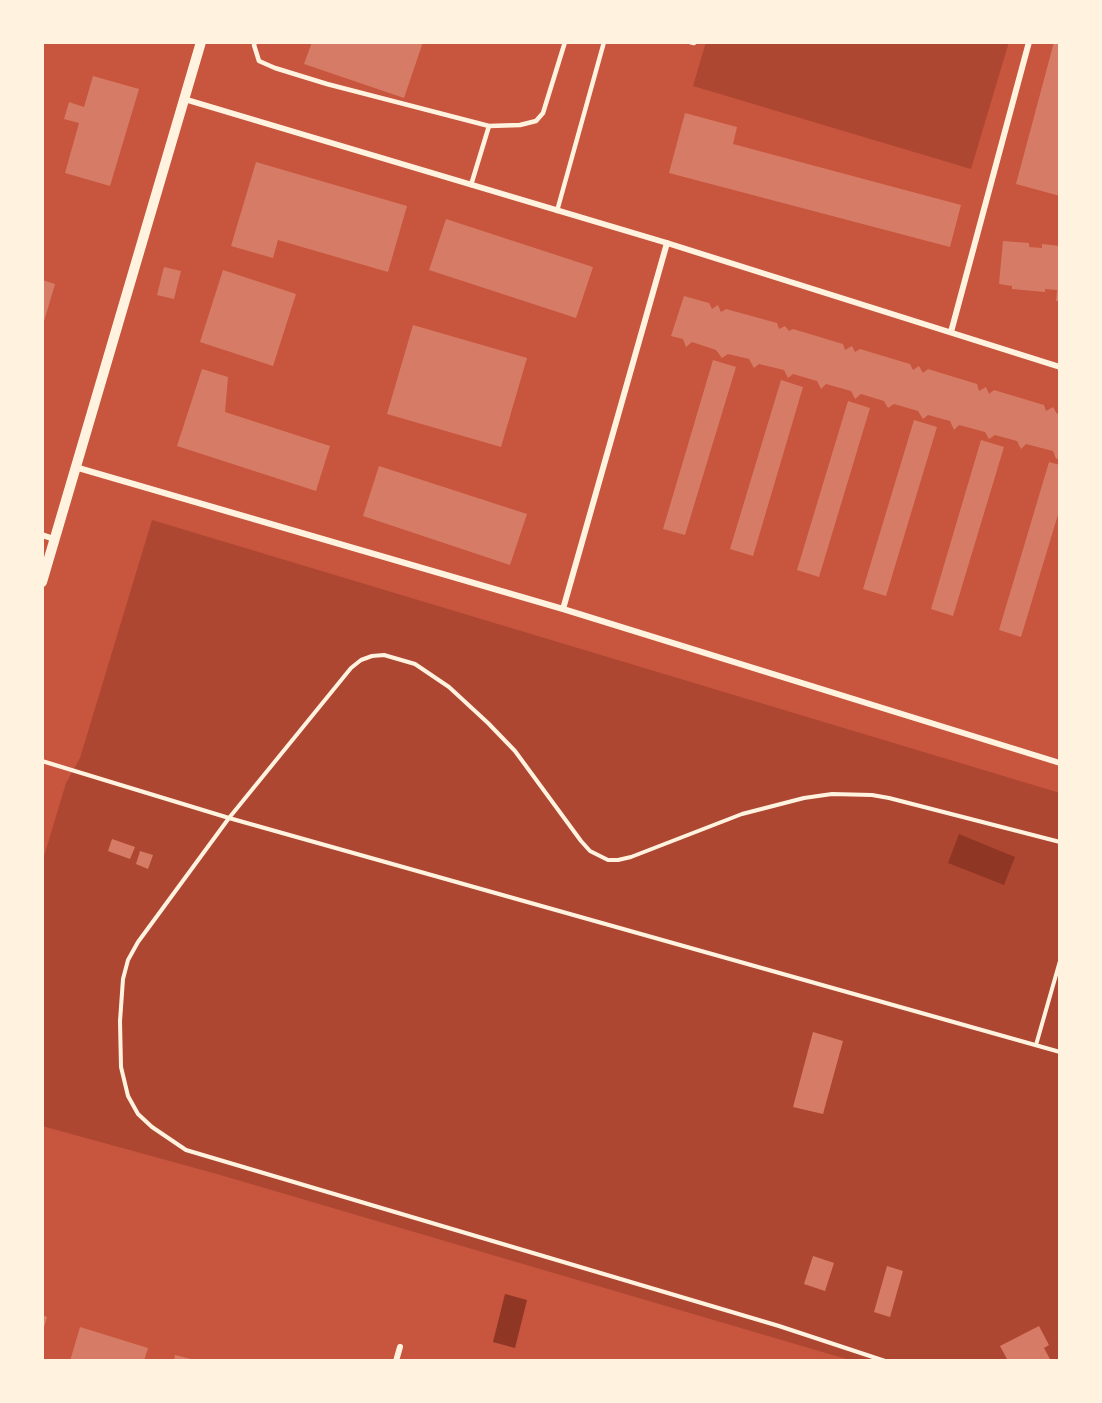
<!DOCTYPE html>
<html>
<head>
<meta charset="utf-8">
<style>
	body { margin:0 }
	#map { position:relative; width:1102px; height:1403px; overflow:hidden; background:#c8553d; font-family:Montserrat,sans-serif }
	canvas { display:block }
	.frame { position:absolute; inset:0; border:44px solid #fff3e0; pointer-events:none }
</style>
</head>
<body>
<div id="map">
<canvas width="1102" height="1403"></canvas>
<div class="frame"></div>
</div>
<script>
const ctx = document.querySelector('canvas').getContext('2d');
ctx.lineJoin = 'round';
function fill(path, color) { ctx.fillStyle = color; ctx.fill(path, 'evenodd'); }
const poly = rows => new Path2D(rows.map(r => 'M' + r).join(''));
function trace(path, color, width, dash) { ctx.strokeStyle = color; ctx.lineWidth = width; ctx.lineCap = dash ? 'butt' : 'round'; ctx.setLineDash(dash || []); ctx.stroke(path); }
fill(poly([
	[706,42,1009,42,971,169,693,86],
	[152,520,1060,793,1060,1361,853,1361,217,1174,42,1126,42,863,66,783,80,758]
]), '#ae4732');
fill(poly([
	[959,834,1015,857,1004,885,948,863],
	[505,1294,527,1300,515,1348,493,1342]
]), '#8f3625');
fill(poly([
	[312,42,423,42,404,98,304,64],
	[1054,42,1060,42,1060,196,1016,184],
	[93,76,139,89,110,186,65,173,79,123,64,119,69,102,84,107],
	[685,113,737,127,733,144,961,205,950,247,669,173],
	[256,162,407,206,388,272,278,240,273,258,231,246],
	[446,219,593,267,576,318,429,270],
	[1003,241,1029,243,1029,247,1042,248,1042,244,1060,246,1060,301,1056,301,1057,290,1045,289,1045,292,1012,289,1012,286,999,284],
	[164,267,181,271,174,299,157,295],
	[223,270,296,294,273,366,200,342],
	[42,280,55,284,43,325,42,325],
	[684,296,709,303,712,309,718,305,721,312,726,309,777,323,779,329,785,326,789,331,793,329,843,344,845,350,852,346,855,352,860,349,910,364,913,370,919,366,923,373,928,369,977,384,979,391,986,387,989,394,994,390,1044,405,1046,411,1053,407,1057,414,1060,411,1060,457,1056,459,1053,451,1026,444,1021,449,1017,441,995,435,989,439,985,432,959,425,954,430,950,421,928,415,923,419,918,411,894,404,888,408,884,401,861,394,855,399,851,391,826,384,821,389,817,381,793,374,788,378,784,370,759,364,754,368,749,359,728,354,722,358,716,350,692,342,686,347,683,339,671,336],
	[413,325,527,358,501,447,387,414],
	[713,360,736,367,685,535,663,529],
	[202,369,228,377,225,412,330,446,316,491,177,446],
	[781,380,803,387,753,556,730,549],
	[848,401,870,408,819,577,797,570],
	[914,420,937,427,886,596,863,589],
	[981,440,1004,447,953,616,931,609],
	[1049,462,1060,465,1060,508,1021,637,999,630],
	[379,466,527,514,510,565,363,516],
	[112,839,135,847,130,859,108,851],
	[140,851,153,855,148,869,136,864],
	[813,1032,843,1041,823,1114,793,1107],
	[813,1256,834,1263,825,1291,804,1284],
	[887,1266,903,1271,890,1317,874,1312],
	[42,1315,47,1317,43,1331,42,1331],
	[1039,1326,1049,1345,1044,1348,1051,1361,1008,1361,1000,1346],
	[80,1327,148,1348,144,1361,70,1361],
	[175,1355,195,1360,195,1361,174,1361]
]), '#d67c66');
trace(poly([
	[42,761,229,818,1060,1052],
	[1036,1045,1060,961],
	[885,1361,779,1326,186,1150,152,1127,138,1114,128,1096,121,1067,120,1021,123,979,128,960,138,942,229,818,351,668,361,660,372,656,384,655,415,664,449,687,488,723,515,751,581,841,590,851,608,860,618,860,631,857,742,814,804,798,832,794,872,795,889,798,1060,842]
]), '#fff3e0', 4);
trace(poly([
	[255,42,254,45,259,61,275,68,327,84,489,126,520,125,536,121,543,113,565,42],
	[690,42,694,43],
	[471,185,489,126],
	[557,211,604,42]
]), '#fff3e0', 4.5);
trace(poly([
	[184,99,667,243,1060,367],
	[951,332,1029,42],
	[75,467,563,609,1060,763],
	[42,535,54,539],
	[563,609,667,243],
	[396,1361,400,1347]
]), '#fff3e0', 6);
trace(poly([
	[42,582,201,42]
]), '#fff3e0', 10);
</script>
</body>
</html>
